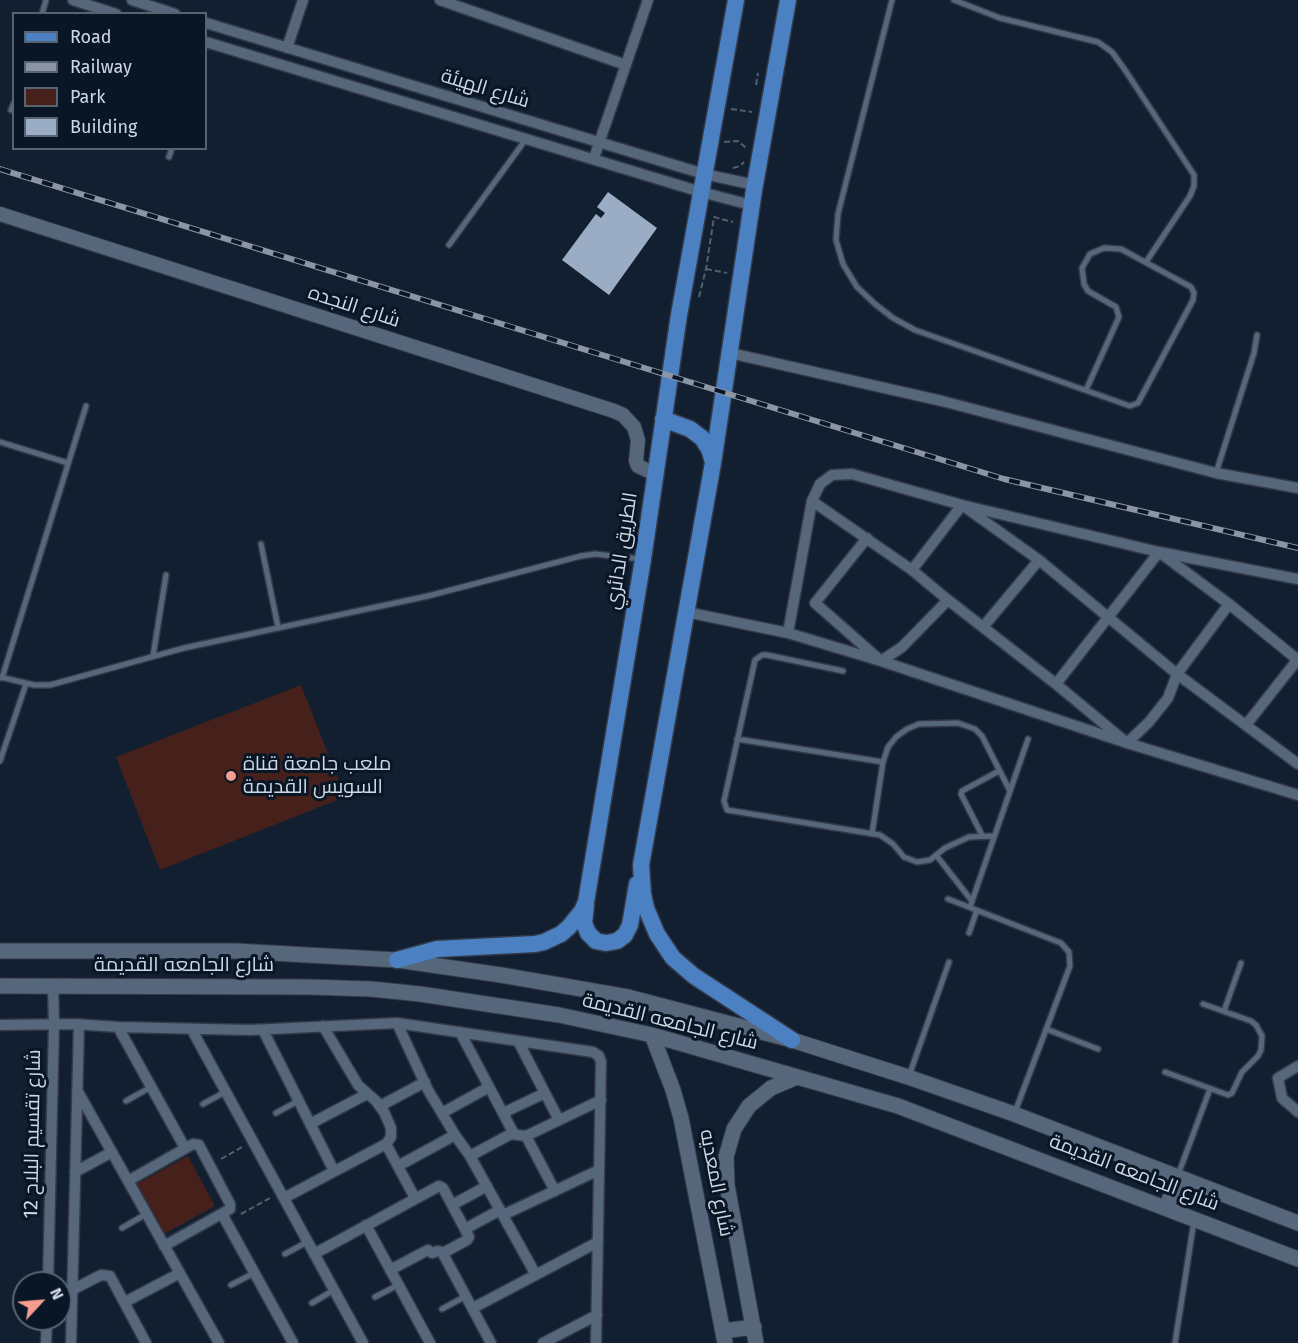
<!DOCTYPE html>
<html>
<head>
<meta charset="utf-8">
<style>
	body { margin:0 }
	#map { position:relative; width:1298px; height:1343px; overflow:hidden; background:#121f30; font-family:"Fira Sans",sans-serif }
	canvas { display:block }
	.legend { position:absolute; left:12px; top:12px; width:195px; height:138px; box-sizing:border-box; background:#091626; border:2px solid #586372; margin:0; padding:8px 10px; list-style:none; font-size:18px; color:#ced7e3 }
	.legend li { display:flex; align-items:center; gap:12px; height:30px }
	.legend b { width:30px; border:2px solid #586372 }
	.north { position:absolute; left:12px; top:1271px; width:60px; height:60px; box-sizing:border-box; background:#091626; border:2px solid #586372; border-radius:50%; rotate:64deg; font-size:16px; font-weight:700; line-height:24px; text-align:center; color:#ced7e3 }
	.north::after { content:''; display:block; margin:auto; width:21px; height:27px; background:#f59d8f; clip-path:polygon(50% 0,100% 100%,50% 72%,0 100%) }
</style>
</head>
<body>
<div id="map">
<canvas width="1298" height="1343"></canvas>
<ul class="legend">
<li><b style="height:8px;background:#4b81c2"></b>Road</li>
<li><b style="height:8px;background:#8b95a3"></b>Railway</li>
<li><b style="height:16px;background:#46211c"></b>Park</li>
<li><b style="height:16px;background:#9badc4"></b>Building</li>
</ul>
<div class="north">N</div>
</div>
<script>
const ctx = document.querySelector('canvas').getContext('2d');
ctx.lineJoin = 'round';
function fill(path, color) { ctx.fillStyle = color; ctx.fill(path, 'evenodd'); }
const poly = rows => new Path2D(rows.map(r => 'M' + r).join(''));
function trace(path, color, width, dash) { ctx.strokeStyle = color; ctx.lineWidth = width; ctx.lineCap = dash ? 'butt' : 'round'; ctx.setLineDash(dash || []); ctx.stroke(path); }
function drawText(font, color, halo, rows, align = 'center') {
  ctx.font = font + ' "Fira Sans",Cairo,sans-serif'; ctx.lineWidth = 6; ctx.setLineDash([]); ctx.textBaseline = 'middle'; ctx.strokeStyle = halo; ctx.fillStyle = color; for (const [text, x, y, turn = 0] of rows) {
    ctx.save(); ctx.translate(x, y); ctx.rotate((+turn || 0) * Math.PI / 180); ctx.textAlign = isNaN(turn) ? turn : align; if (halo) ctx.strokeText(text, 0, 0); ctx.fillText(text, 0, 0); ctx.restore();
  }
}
fill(poly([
	[301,685,345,797,160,870,116,757],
	[188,1156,215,1206,162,1235,135,1185]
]), '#46211c');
fill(poly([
	[608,192,657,228,609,295,562,260,596,214,601,218,605,213,597,207]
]), '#9badc4');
const service = poly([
	[892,0,838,214,836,240,843,264,857,287,875,304,893,318,915,330,1130,406,1138,403,1193,300,1194,293,1191,287,1121,249,1104,248,1090,254,1082,268,1084,284,1088,291,1116,307,1119,317,1086,390],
	[954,0,1000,18,1098,42,1112,52,1125,70,1194,175,1194,186,1190,196,1146,262],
	[42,14,46,0],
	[11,110,14,103],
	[169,157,172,148],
	[449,245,526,139],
	[0,442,68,463],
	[1216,473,1254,353,1257,335],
	[261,544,278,627],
	[153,656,166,575],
	[843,671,767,655,762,655,755,660,724,801,727,810,880,835,893,844,904,857,917,862,930,860,945,848,969,837,994,836],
	[0,677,34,685,50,685,184,648,428,596,581,556,595,554,641,559],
	[2,678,86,406],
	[737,739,883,762],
	[0,761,26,684],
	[872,834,883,762,888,747,896,737,907,729,919,724,958,723,975,729,982,736,1010,791],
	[982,835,961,794,962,791,999,771],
	[936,855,972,901],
	[948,899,1061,943,1069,952,1070,966,1015,1112],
	[970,907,1028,739],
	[969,933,977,910],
	[1224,1011,1241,963],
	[1046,1029,1098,1049],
	[1165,1072,1228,1095,1232,1093,1242,1072,1258,1056,1261,1050,1262,1036,1256,1025,1251,1021,1203,1004],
	[909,1076,949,962],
	[126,1101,151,1087],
	[203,1104,225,1092],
	[276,1113,298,1101],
	[1178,1175,1210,1089],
	[122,1228,146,1214],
	[285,1254,307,1242],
	[231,1285,254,1273],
	[375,1297,398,1285],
	[312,1303,334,1290],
	[442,1309,466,1296],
	[1175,1343,1194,1221]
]);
const minor = poly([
	[73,0,116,14],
	[132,0,175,14],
	[440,0,626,65],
	[206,23,704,174,755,185],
	[206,42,701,192,751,205],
	[287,48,303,0],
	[594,158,648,0],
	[730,353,942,401,1216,473,1298,488],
	[812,501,912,570,948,600,1056,684,1127,743,1149,722,1168,698,1177,674,1229,604],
	[867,538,815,603,881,661,902,647,948,600],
	[912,570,962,505,1039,560,1177,674,1298,764],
	[686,612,788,633,881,661,1127,743,1298,795],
	[983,627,1039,560],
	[788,633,812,501,820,484,832,475,852,474,962,505,1159,552,1298,579],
	[1056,684,1159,552,1229,604,1298,660],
	[1246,725,1298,659],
	[397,1023,428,1090,455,1135,470,1156,536,1275],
	[0,1025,74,1024,118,1027,250,1030,397,1023,593,1052,599,1056,601,1062,596,1343],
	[118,1027,185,1148],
	[192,1030,363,1343],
	[263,1030,334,1171],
	[460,1032,514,1134],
	[518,1041,559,1120],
	[1298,1066,1278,1078,1282,1098,1298,1112],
	[77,1090,219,1343],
	[380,1106,425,1082],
	[442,1113,489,1087],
	[503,1113,545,1093],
	[310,1124,367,1094],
	[526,1136,601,1100],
	[386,1144,415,1198],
	[470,1156,511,1134,526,1136,555,1191],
	[398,1166,455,1135],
	[75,1172,112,1152],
	[128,1181,193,1144,199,1145,230,1204,230,1209,164,1246],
	[284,1198,386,1144,391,1137,391,1128,384,1112,376,1101,358,1085,323,1026],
	[452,1205,487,1186],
	[222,1214,293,1343],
	[503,1215,599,1170],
	[366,1225,430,1343],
	[465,1229,500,1210],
	[314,1254,439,1186,443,1188,469,1237,467,1240,443,1253],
	[390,1270,428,1250,432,1253,438,1251,442,1252,491,1343],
	[48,1283,54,1024,53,986],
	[72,1290,101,1275,110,1276,146,1343],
	[125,1302,180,1273],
	[473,1308,598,1242],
	[46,1343,47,1319],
	[71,1343,79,1024],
	[543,1343,597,1315]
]);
const tertiary = poly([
	[0,214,614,411,623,415,634,427,638,440,636,461,638,466,655,474]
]);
const secondary = poly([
	[0,951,236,951,397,960,501,975,628,997,792,1040,908,1077,1014,1114,1298,1223],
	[0,986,309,987,371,989,420,994,559,1015,652,1035,898,1106,1298,1259],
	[652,1035,673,1090,681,1118,725,1343],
	[1166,1208,1178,1177],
	[723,1331,754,1327],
	[756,1343,727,1185,726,1157,734,1129,749,1106,771,1088,797,1077]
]);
const primary = poly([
	[788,0,754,190,713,463,641,865,643,894,646,908,657,934,673,958,694,976,792,1040],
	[663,419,690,429,702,438,709,449,713,462],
	[586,905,584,923,588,933,596,941,606,943,617,941,625,935,630,925,637,884],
	[397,960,437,949,535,944,544,942,561,934,569,927,582,911,586,902,643,559,679,315,736,0]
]);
trace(service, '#323a49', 8);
trace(minor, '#323a49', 13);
trace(tertiary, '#323a49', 16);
trace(secondary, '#323a49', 17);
trace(primary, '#323a49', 19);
trace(poly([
	[756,85,758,73],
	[731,109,752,112],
	[724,142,738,141,746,148],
	[733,168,740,166,744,162],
	[706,269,727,273],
	[699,297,706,269,714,217,733,222],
	[221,1159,242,1147],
	[241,1214,270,1198]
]), '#545f6f', 2, [6, 3]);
trace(service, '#56667b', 5);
trace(minor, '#56667b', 10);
trace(tertiary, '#56667b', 14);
trace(secondary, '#56667b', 15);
trace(primary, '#4b81c2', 16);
const rail = poly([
	[0,169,1004,479,1298,548]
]);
trace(rail, '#8b95a3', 6);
trace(rail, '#091626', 4, [11]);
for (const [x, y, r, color] of [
	[231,776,6,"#f59d8f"]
]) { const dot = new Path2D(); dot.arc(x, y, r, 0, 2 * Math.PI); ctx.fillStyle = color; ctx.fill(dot); trace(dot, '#091626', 2); }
drawText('20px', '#ced7e3', '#091626', [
	["شارع الهيئة",485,89,17],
	["شارع النجده",354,307,18],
	["الطريق الدائري",622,551,-81],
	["شارع الجامعه القديمة",184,965],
	["شارع الجامعه القديمة",670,1022,14],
	["شارع تقسيم البلاح 12",33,1134,-89],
	["شارع الجامعه القديمة",1134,1173,21],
	["شارع المعديه",716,1183,79]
]);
drawText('20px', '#ced7e3', '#091626', [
	["ملعب جامعة قناة",243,764],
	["السويس القديمة",243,787]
], 'left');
</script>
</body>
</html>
